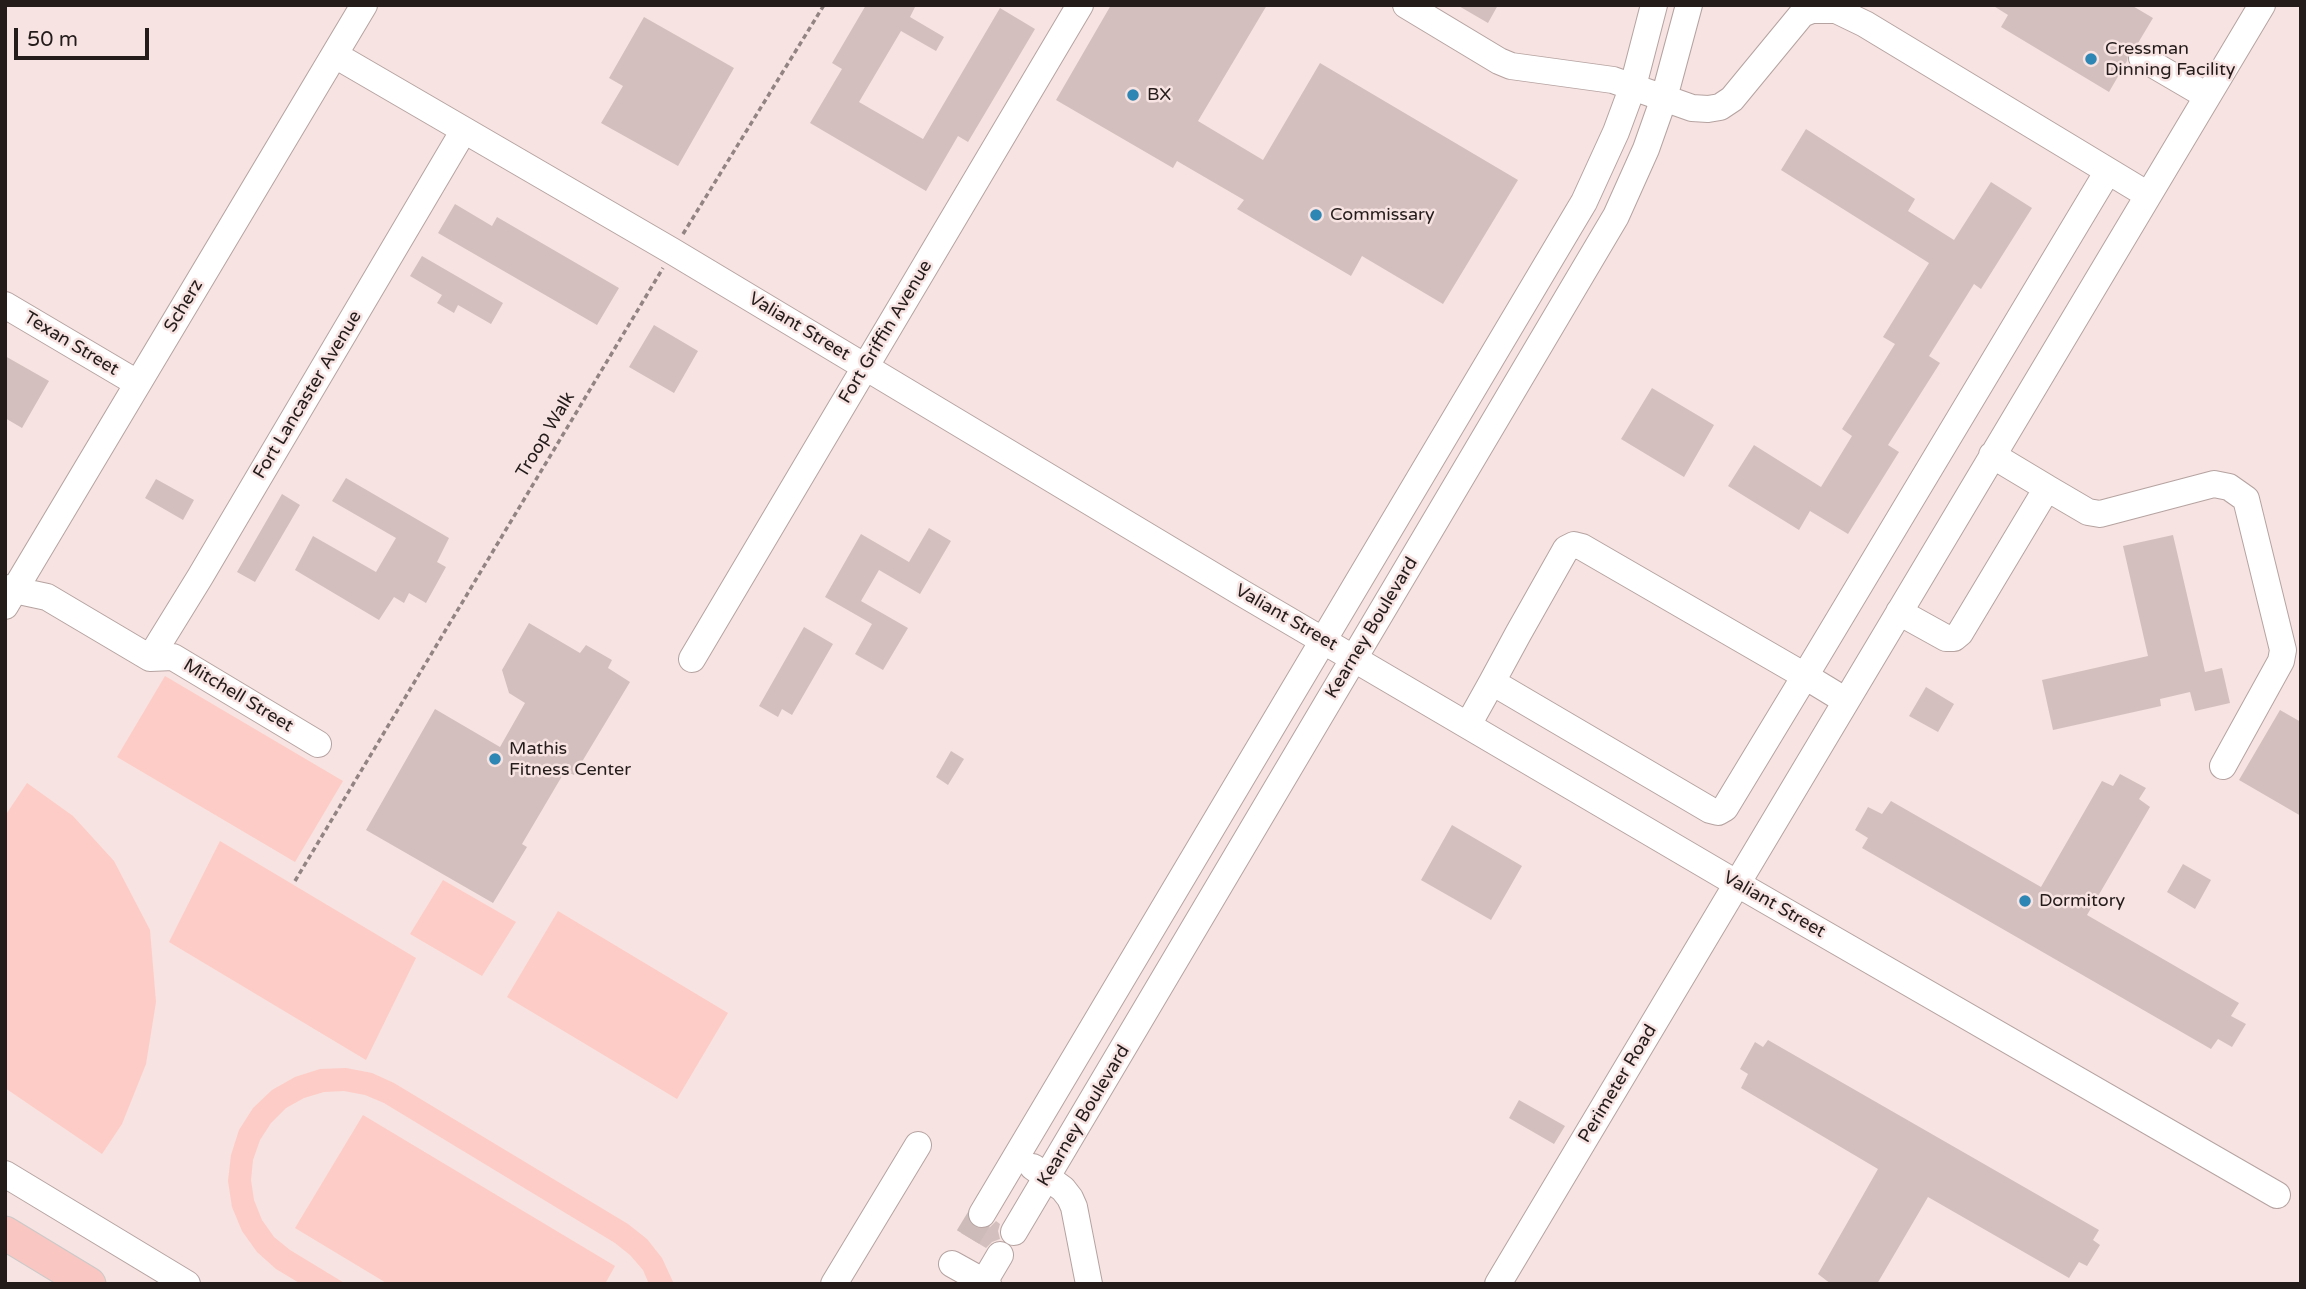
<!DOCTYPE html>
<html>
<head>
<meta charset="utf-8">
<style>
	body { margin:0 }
	#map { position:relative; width:2306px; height:1289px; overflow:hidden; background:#f7e3e1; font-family:"Varela Round",sans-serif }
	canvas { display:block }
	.frame { position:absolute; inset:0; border:7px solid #231c1b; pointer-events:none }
	.scale { position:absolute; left:14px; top:28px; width:135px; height:32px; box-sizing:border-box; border:4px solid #231c1b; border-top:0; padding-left:9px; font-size:21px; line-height:24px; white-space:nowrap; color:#231c1b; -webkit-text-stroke:5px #f7e3e1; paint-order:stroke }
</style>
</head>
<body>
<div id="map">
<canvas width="2306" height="1289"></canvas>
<div class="frame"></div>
<div class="scale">50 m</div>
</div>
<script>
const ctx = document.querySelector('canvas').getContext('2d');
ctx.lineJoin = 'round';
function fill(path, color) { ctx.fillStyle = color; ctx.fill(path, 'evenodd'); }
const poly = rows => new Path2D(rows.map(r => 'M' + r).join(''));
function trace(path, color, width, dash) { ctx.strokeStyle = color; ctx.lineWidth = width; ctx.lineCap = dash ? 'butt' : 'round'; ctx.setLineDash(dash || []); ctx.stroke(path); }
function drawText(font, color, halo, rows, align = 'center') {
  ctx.font = font + ' "Varela Round",sans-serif'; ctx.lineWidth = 5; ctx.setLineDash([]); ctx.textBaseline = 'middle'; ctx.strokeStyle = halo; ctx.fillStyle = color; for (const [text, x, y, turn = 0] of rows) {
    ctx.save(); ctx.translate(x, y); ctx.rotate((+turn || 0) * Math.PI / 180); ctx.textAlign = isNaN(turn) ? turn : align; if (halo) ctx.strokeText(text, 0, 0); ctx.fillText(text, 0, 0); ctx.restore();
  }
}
fill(poly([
	[165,676,343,781,295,862,117,757],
	[27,783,73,816,114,861,150,930,156,1002,146,1064,122,1124,102,1154,5,1088,5,816],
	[220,841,416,958,366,1060,169,942],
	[443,880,516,922,482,976,410,934],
	[558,911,728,1013,677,1099,507,997],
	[346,1068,372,1073,394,1083,628,1224,647,1239,662,1258,674,1284,649,1284,643,1270,630,1255,615,1243,384,1103,365,1095,344,1091,324,1092,304,1098,286,1108,271,1123,260,1140,253,1160,251,1180,254,1200,262,1220,274,1237,290,1250,346,1284,301,1284,276,1269,257,1252,242,1231,232,1207,228,1181,231,1155,239,1130,253,1108,272,1090,295,1077,320,1069],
	[363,1115,615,1266,605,1284,388,1284,295,1228]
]), '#feccc6');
fill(poly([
	[866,5,916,5,910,17,944,37,936,51,901,31,859,102,923,139,1000,8,1035,29,968,142,958,136,926,191,810,123,842,69,832,63],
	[1111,5,1267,5,1198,121,1263,160,1320,63,1518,180,1443,304,1362,256,1351,276,1237,209,1244,200,1177,161,1173,168,1056,100],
	[1457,5,1498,5,1488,23],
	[1992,5,2131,5,2153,18,2138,43,2129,50,2127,61,2109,92,2001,27,2008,15],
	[644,17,734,68,678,166,601,123,623,86,609,78],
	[1806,129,1915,199,1908,211,1954,240,1991,182,2032,208,1981,289,1974,284,1929,356,1940,363,1888,445,1899,452,1848,534,1810,511,1799,530,1728,486,1754,445,1821,487,1852,436,1842,429,1895,344,1883,337,1929,263,1781,170],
	[455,204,492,226,497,217,619,288,597,325,438,233],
	[422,256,503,303,491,324,458,305,454,313,437,303,442,295,410,276],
	[654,325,698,351,674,393,629,367],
	[5,356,49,381,22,428,5,418],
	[1652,388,1714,425,1684,477,1621,439],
	[346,478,449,538,437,562,446,567,426,603,409,593,404,603,394,597,379,620,295,570,313,536,376,572,396,538,332,501],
	[156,479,194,500,183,520,145,498],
	[282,494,300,505,255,582,237,572],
	[929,528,951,541,920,594,879,570,861,601,908,628,883,670,855,654,872,624,825,597,861,534,909,562],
	[2173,535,2205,672,2222,668,2230,703,2195,711,2190,692,2160,699,2161,706,2053,730,2042,680,2148,656,2123,546],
	[529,623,580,653,586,645,612,660,608,668,630,682,574,775,565,771,522,844,527,847,493,903,366,830,435,709,500,747,525,703,509,693,502,670],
	[804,627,833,644,792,715,782,709,778,717,759,706],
	[1926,687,1954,704,1938,732,1909,716],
	[2280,710,2301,722,2301,816,2239,780],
	[951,751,964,759,948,785,936,777],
	[2120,774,2146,788,2139,799,2150,807,2087,915,2239,1003,2231,1016,2246,1024,2232,1047,2218,1039,2211,1049,1862,848,1868,838,1855,830,1868,807,1882,814,1891,801,2041,887,2102,781,2113,786],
	[1452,825,1522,866,1491,920,1421,880],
	[2183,864,2211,880,2195,909,2167,892],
	[1768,1040,2099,1230,2093,1240,2100,1245,2087,1266,2079,1262,2069,1278,1928,1197,1877,1284,1831,1284,1818,1274,1878,1169,1741,1088,1748,1074,1740,1069,1755,1042,1763,1047],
	[1519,1100,1565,1126,1554,1144,1509,1118],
	[968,1221,973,1227,982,1230,990,1227,996,1221,1000,1224,998,1231,1000,1239,992,1242,986,1248,961,1233]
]), '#d3c0be');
trace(poly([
	[968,1237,982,1214]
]), '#cdbbb9', 26, [26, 13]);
const minor = poly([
	[1406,5,1499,61,1511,66,1613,80,1692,108,1708,109,1720,107,1732,99,1802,14,1812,10,1836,10,1865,24,2148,195],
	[335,55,672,251,1242,593,1736,883,2277,1195],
	[2142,58,2207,96],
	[5,305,137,383],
	[2047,488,2088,512,2100,514,2214,484,2229,487,2246,499,2283,650,2281,661,2223,766],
	[5,588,47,597,150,658,173,657,318,744],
	[5,606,364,5],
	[1899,612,1946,638,1954,638,1960,633,2047,488,1992,455],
	[150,658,200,577,464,130],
	[692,659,1080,5],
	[1846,701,1805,676,2108,171],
	[1468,725,1492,682,1518,634,1566,549,1574,545,1582,547,1805,676,1725,808,1718,812,1710,810,1492,682],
	[1033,1167,1063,1189,1070,1198,1074,1207,1089,1284],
	[5,1174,187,1284],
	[982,1214,1584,202,1616,132,1633,86,1654,5],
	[1014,1232,1616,216,1646,149,1664,98,1689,5],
	[952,1264,988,1284],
	[984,1282,1000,1255],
	[834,1284,918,1145],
	[1498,1284,2262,5]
]);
const major = poly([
	[5,1233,89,1284]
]);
trace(minor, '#b5a3a1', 28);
trace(major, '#cac9c8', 35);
trace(poly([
	[683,234,824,5],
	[295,881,663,268]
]), '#928483', 3.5, [5, 3.5]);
trace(minor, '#fff', 26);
trace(major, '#f9c6c1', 33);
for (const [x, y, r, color] of [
	[2091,59,7,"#2d86b4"],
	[1133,95,7,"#2d86b4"],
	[1316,215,7,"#2d86b4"],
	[495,759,7,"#2d86b4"],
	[2025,901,7,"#2d86b4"]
]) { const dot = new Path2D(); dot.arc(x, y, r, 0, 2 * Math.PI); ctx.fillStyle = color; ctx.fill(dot); trace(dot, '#f7e3e1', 2.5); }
drawText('18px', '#231c1b', '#f7e3e1', [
	["Cressman",2105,49],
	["Dinning Facility",2105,70],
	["BX",1147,95],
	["Commissary",1330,215],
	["Mathis",509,749],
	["Fitness Center",509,770],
	["Dormitory",2039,901]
], 'left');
drawText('18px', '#231c1b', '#f7e3e1', [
	["Scherz",184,306,-59],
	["Valiant Street",799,327,31],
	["Fort Griffin Avenue",886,332,-59],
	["Texan Street",71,344,31],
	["Fort Lancaster Avenue",308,395,-59],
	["Troop Walk",546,435,-59],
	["Valiant Street",1286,618,30],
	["Kearney Boulevard",1372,628,-59],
	["Mitchell Street",238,696,31],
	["Valiant Street",1774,905,30],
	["Perimeter Road",1618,1084,-59],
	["Kearney Boulevard",1084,1116,-59]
]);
</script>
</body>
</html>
